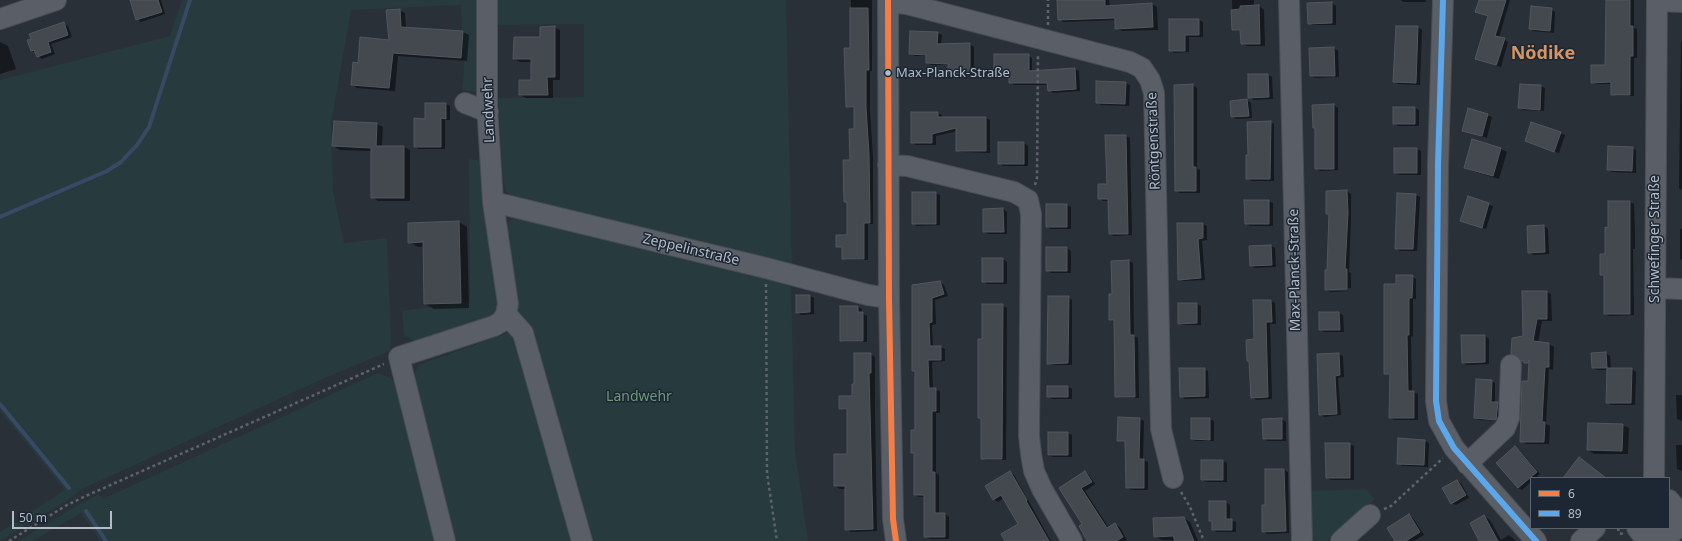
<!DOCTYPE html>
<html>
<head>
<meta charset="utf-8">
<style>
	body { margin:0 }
	#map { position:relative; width:1682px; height:541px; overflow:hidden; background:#2a3038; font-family:"Noto Sans",sans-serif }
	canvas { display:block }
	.legend { position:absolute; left:1530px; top:477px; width:140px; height:52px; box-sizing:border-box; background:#1d2633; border:1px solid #59626f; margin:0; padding:5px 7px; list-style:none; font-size:12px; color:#b4bcc9 }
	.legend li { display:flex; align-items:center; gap:8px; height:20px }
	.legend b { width:20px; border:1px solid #59626f }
	.scale { position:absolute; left:12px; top:511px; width:100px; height:18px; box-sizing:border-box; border:2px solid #b4bcc9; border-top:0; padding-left:5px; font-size:12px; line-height:14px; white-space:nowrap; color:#b4bcc9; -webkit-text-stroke:3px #1d2633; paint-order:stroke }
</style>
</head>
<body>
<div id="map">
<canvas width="1682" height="541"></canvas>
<ul class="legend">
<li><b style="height:5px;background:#f77d43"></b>6</li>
<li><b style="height:5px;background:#5aa8eb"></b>89</li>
</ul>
<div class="scale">50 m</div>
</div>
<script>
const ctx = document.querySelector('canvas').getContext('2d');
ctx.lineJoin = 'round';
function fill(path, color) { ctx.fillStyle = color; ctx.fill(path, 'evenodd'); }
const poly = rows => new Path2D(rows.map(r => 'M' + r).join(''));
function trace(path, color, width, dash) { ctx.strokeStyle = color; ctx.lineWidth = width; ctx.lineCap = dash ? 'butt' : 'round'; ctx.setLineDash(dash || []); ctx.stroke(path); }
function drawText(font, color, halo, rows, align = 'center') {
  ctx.font = font + ' "Noto Sans",sans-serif'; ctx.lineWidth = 3; ctx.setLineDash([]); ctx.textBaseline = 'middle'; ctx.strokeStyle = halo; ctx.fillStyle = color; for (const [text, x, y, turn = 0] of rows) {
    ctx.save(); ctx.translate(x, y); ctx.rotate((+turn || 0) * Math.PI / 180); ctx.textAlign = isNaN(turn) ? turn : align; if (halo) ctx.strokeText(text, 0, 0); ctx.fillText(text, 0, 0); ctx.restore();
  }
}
fill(poly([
	[182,0,476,0,479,87,475,92,462,90,464,72,461,5,351,10,331,124,333,191,344,243,387,238,391,338,390,351,327,377,82,489,71,498,0,541,0,532,65,490,0,411,0,80,170,36],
	[497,0,786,0,792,266,517,198,507,193,503,182,498,98,584,97,584,24,497,25],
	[469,159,483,161,498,307,493,314,487,318,415,341,404,335,402,311,470,301],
	[517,218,791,285,795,450,808,541,452,541,412,377,419,365,505,334,513,326,518,314,518,302,505,227,509,221],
	[378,373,397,381,439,541,100,541,81,513,33,541,18,541,76,506,99,494,103,499],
	[1366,489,1375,499,1327,541,1312,541,1311,491]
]), '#273a3e');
fill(poly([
	[131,0,161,0,165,14,141,22,137,19],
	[851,0,872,0,872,71,870,71,870,110,873,157,873,224,868,224,868,260,847,260,843,258,843,248,837,246,848,236,848,203,845,201,855,130,855,109,847,107,851,49],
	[1058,0,1109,0,1110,6,1152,4,1157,7,1158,30,1122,31,1116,28,1116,20,1064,22,1059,19],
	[1232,0,1254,0,1254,6,1259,6,1264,10,1265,46,1247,46,1242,43,1242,32,1233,29],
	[1401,0,1426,0,1426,2,1403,2],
	[1480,0,1510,0,1499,38,1503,39,1495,65,1476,58,1489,17,1476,12],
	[1607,0,1634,0,1634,28,1637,29,1637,58,1634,58,1634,96,1616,96,1612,94,1612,84,1596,84,1592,82,1606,66],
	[1332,3,1336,6,1336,25,1313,25,1309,23],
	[1551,9,1555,12,1554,33,1534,31,1530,29],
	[399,10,405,13,406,28,463,32,469,35,467,61,398,56,395,91,357,88,352,85,358,64,390,41],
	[1199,20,1203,22,1203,37,1189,37,1189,52,1174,53,1170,50],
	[63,23,68,26,72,37,51,44,55,54,42,59,38,56,37,53,32,51],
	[554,27,560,30,560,80,553,80,553,98,526,98,520,95,532,81,532,62,520,62,514,59],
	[1397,27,1418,27,1422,30,1420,85,1398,84,1394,82],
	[938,33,942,35,941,45,970,44,974,47,974,75,953,76,949,73,949,65,931,65,927,63,927,56,915,56,910,54],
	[1505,40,1508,42,1501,67,1497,66],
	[0,42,8,46,16,69,0,74],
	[1681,42,1682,42,1682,190,1679,188],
	[1334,48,1338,51,1339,77,1315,78,1311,76,1310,49],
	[1028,55,1032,58,1032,72,1074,69,1079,71,1080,91,1053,93,1049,90,1048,85,1014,85,1010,82,1010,76,999,76,995,73],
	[1249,75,1268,75,1272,77,1273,99,1254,100,1249,97],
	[1126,83,1130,85,1129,106,1101,105,1097,102],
	[1521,85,1541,86,1545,88,1544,111,1523,110,1519,108],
	[1193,86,1197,88,1197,169,1200,170,1200,193,1180,193,1176,190],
	[1247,100,1251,103,1252,118,1236,119,1232,117],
	[426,104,446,104,450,106,450,120,445,120,445,149,419,149,415,147,426,120],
	[1334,105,1338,108,1338,170,1320,171,1316,168],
	[1415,108,1419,110,1419,126,1398,126,1394,124],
	[1469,109,1492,117,1487,138,1463,130],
	[912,113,938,113,942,115,942,118,986,118,990,120,990,153,961,152,957,150,957,131,936,136,936,145,916,145,912,142],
	[1270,122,1274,124,1274,181,1252,181,1247,178],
	[1532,123,1565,135,1559,153,1526,141],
	[377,124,383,127,382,147,404,147,410,150,410,201,378,201,372,197,372,151,340,150,333,146],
	[1126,136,1130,138,1132,235,1114,236,1110,234,1109,201,1103,201,1099,198,1108,185],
	[1473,141,1501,149,1507,152,1499,179,1472,171,1465,168],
	[1024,143,1028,146,1028,166,1003,166,999,163],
	[1632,148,1636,150,1636,173,1612,172,1608,170],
	[1417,149,1421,151,1421,175,1399,175,1395,173],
	[1347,191,1351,194,1351,216,1349,272,1351,273,1351,288,1329,289,1329,291,1351,291,1330,292,1326,289,1330,215,1327,214],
	[935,193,940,195,940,225,917,226,913,223],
	[1416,195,1420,197,1417,251,1400,251,1396,248],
	[1469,198,1493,206,1486,229,1466,223],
	[1268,201,1273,203,1273,226,1250,226,1246,224],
	[1630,202,1634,204,1635,231,1635,249,1633,249,1634,315,1609,316,1605,313,1605,276,1601,275,1606,255],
	[1067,205,1071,207,1071,229,1051,229,1047,227],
	[1003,209,1007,212,1007,234,988,234,984,231,984,210],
	[459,222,467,227,469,308,434,309,425,304,424,247,418,247,409,242],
	[1203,224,1207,226,1207,240,1202,241,1205,280,1184,281,1179,279],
	[1544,226,1548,229,1549,254,1533,255,1529,252],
	[1680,229,1682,229,1682,260,1680,259],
	[1271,246,1275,248,1276,267,1255,268,1250,265,1250,247],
	[1067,248,1071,251,1071,273,1051,273,1047,270],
	[1003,259,1007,262,1007,284,987,284,983,281],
	[1129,261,1133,263,1134,336,1138,338,1139,398,1120,398,1116,396,1115,322,1110,320,1113,295,1112,262],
	[1412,276,1416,279,1416,299,1413,299,1413,337,1411,336,1412,392,1418,394,1418,420,1394,420,1390,418,1391,376,1385,373,1397,285],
	[939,282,944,285,948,296,935,300,936,324,932,325,933,347,941,347,945,349,945,361,932,362,933,389,940,391,940,413,936,413,936,473,939,475,939,514,945,514,949,517,949,539,930,539,925,536,925,497,919,497,915,495,915,454,912,453,916,431,916,372,913,370,913,286],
	[1546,292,1551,294,1552,321,1542,321,1538,343,1549,344,1554,347,1553,370,1549,369,1546,424,1550,426,1549,444,1526,444,1521,441,1530,365,1525,362,1524,337],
	[810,296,814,298,814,314,801,315,797,312],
	[1068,297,1072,300,1072,365,1053,365,1048,363],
	[1254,301,1271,301,1275,303,1276,324,1270,324,1272,399,1256,400,1252,397,1255,340],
	[1179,304,1197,304,1201,306,1201,325,1183,325,1179,323],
	[1002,305,1007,308,1006,460,986,460,982,458,982,419,979,418,983,340],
	[841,307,858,307,862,309,862,313,867,316,867,342,845,342,841,340],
	[1339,313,1343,315,1344,332,1324,332,1320,329],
	[1462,336,1485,336,1489,339,1489,364,1467,365,1463,363],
	[1606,353,1610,356,1611,369,1632,369,1636,372,1635,405,1611,405,1607,402,1608,370,1597,370,1593,368,1592,354],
	[870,354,875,357,875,412,877,531,851,532,846,529,846,489,840,489,835,486,848,455,848,411,840,409,853,397,855,385],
	[1339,354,1343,356,1344,377,1338,378,1341,415,1324,417,1320,414],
	[1204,369,1208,371,1209,398,1185,399,1181,396],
	[1491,381,1495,383,1495,403,1502,405,1500,421,1479,420,1475,418],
	[1068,387,1072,389,1072,399,1052,399,1048,396],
	[1676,395,1682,395,1682,421,1677,419],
	[1119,418,1140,419,1144,421,1143,460,1148,462,1148,490,1131,490,1127,488,1126,442,1118,440],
	[1210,419,1214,421,1214,441,1196,441,1192,439],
	[1282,419,1286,422,1286,441,1268,441,1264,439],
	[1622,425,1629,428,1628,454,1594,454,1588,450],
	[1049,433,1068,433,1072,435,1072,457,1053,457,1048,455],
	[1399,440,1425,441,1429,443,1428,467,1402,466,1398,463],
	[1349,444,1354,446,1354,480,1331,480,1327,478],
	[1676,445,1682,445,1682,471,1677,469],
	[1515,448,1519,450,1540,474,1536,478,1531,478,1531,482,1522,490,1518,488],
	[1223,461,1227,463,1227,482,1207,482,1202,480],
	[1266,470,1284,470,1288,472,1289,533,1267,534,1263,531,1266,506],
	[1010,472,1014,475,1051,541,1006,541,1020,524,1004,498,998,502,993,499],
	[1085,472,1089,475,1095,484,1085,491,1109,528,1115,525,1120,527,1127,540,1124,541,1088,541,1083,525,1060,488],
	[1457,481,1461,483,1469,498,1456,505,1451,503],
	[1226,502,1230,505,1230,520,1236,522,1236,532,1217,532,1213,530,1213,522,1210,521],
	[1409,515,1413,518,1424,535,1414,541,1396,541],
	[1484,516,1490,520,1501,540,1509,535,1516,541,1480,541],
	[1184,518,1190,522,1198,541,1162,540,1155,536]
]), '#0007');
trace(poly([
	[0,217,107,171,121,162,137,145,149,127,190,0],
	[0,404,69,488],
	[86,511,106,541]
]), '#384963', 4);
const building = poly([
	[130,0,158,0,162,12,136,20,130,0],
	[1057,0,1105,0,1105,6,1152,3,1153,27,1115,29,1115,18,1058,20,1057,0],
	[1479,0,1506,0,1495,36,1505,38,1496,65,1475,59,1488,16,1475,12,1479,0],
	[1606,0,1630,0,1630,26,1633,26,1633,56,1630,56,1630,95,1611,95,1611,82,1591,83,1591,65,1605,65,1606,0],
	[1332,2,1332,23,1308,24,1307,3,1332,2],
	[1259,5,1260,44,1241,44,1240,30,1232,30,1231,10,1240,9,1240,6,1259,5],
	[1531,6,1552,8,1550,31,1529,29,1531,6],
	[850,8,868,8,869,70,866,70,866,107,869,155,870,223,864,223,864,259,842,259,842,247,836,247,836,235,847,235,847,202,844,202,843,160,850,160,849,129,854,129,854,107,846,107,844,48,850,48,850,8],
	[400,9,401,27,463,31,461,58,393,53,389,88,351,85,353,62,358,63,360,37,389,40,386,10,400,9],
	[1169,19,1199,19,1199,35,1185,35,1185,51,1169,51,1169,19],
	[64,22,68,35,48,42,51,52,37,57,34,50,31,51,27,40,31,39,29,34,64,22],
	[555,26,555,77,547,77,548,95,519,95,519,80,531,80,531,59,513,59,514,37,540,37,540,27,555,26],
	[1396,26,1418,26,1416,83,1393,82,1396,26],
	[910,31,938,32,937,44,970,43,970,74,948,74,948,64,926,63,926,55,909,54,910,31],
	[1334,47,1335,76,1310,76,1309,48,1334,47],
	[994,54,1029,54,1029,71,1075,68,1076,89,1048,91,1047,83,1009,83,1009,74,994,74,994,54],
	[1248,74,1268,74,1269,97,1248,98,1248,74],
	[1096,81,1126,82,1125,104,1096,103,1096,81],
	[1193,84,1193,167,1196,167,1196,191,1175,191,1174,85,1193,84],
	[1520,84,1541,85,1540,110,1518,108,1520,84],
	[1247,99,1249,116,1231,117,1230,101,1247,99],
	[425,103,446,103,446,119,441,118,441,147,414,147,414,118,425,119,425,103],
	[1334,104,1334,169,1315,169,1315,128,1313,128,1312,105,1334,104],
	[1393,107,1415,107,1415,124,1393,124,1393,107],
	[1468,108,1488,114,1482,136,1462,131,1468,108],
	[911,112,938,112,938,117,986,117,986,151,956,151,956,128,932,134,932,143,911,143,911,112],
	[334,121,377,123,376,146,404,146,404,198,371,198,371,148,332,146,334,121],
	[1271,121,1270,179,1246,179,1246,155,1248,155,1247,122,1271,121],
	[1531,122,1561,132,1554,152,1525,141,1531,122],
	[1105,135,1126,135,1128,234,1109,234,1108,199,1098,199,1098,184,1107,184,1105,135],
	[1472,139,1501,148,1493,176,1464,168,1472,139],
	[998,142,1024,142,1024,164,998,164,998,142],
	[1608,146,1633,147,1632,171,1607,170,1608,146],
	[1394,148,1417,148,1417,173,1394,173,1394,148],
	[1347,190,1348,213,1345,269,1347,269,1347,289,1325,290,1325,270,1327,270,1329,214,1326,214,1326,191,1347,190],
	[912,192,936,192,936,224,912,224,912,192],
	[1397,193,1416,194,1413,249,1395,249,1397,193],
	[1468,196,1489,203,1482,228,1460,221,1468,196],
	[1244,200,1269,200,1269,224,1245,224,1244,200],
	[1608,201,1630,201,1630,314,1604,314,1604,275,1600,275,1600,254,1605,254,1605,227,1608,228,1608,201],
	[1046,204,1067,204,1067,227,1046,227,1046,204],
	[1003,208,1004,232,983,232,983,209,1003,208],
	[459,221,461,303,424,304,423,242,408,243,408,223,459,221],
	[1177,223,1203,223,1203,238,1198,239,1201,278,1178,280,1177,223],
	[1544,225,1545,252,1528,253,1527,226,1544,225],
	[1271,245,1272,265,1250,266,1249,246,1271,245],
	[1046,247,1067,247,1067,271,1046,271,1046,247],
	[982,258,1003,258,1003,282,982,282,982,258],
	[1129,260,1130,335,1134,335,1135,397,1115,397,1114,320,1109,320,1109,294,1112,294,1111,261,1129,260],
	[1396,275,1413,275,1412,298,1409,298,1409,335,1407,335,1408,391,1414,391,1414,418,1389,418,1390,374,1384,374,1384,284,1396,284,1396,275],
	[940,281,944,294,932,298,932,322,929,323,930,346,941,346,941,360,928,360,929,388,936,388,936,411,932,411,932,472,935,472,935,513,945,513,945,537,924,537,924,495,914,495,914,453,911,453,911,430,915,430,915,371,912,371,912,285,940,281],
	[1522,291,1547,291,1547,319,1537,319,1533,341,1549,343,1549,367,1545,367,1542,422,1545,422,1544,442,1520,442,1522,381,1528,381,1529,360,1529,363,1524,363,1524,361,1521,361,1517,356,1511,354,1512,338,1523,336,1522,291],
	[796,295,810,295,810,312,796,313,796,295],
	[1048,296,1069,296,1068,363,1047,364,1048,296],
	[1253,300,1271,300,1272,322,1266,322,1268,397,1251,398,1249,361,1247,361,1246,340,1254,339,1253,300],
	[1178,303,1197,303,1197,323,1178,324,1178,303],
	[982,304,1003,304,1002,459,981,459,981,418,978,418,978,339,982,339,982,304],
	[840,306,858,306,858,312,863,312,863,341,840,341,840,306],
	[1319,312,1339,312,1340,330,1319,330,1319,312],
	[1461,335,1485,335,1485,362,1462,363,1461,335],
	[1606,352,1607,368,1632,368,1631,403,1606,403,1607,368,1592,368,1591,353,1606,352],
	[854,353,871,353,871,373,869,373,873,529,845,530,845,486,834,486,834,454,847,454,847,409,839,409,839,396,852,396,852,384,854,384,854,353],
	[1339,353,1340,375,1335,376,1337,414,1319,415,1317,354,1339,353],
	[1179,368,1205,368,1205,396,1180,397,1179,368],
	[1476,379,1492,380,1491,402,1498,402,1496,420,1474,418,1476,379],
	[1047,386,1068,386,1068,397,1047,397,1047,386],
	[1118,417,1140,418,1139,459,1144,459,1144,488,1126,488,1125,441,1117,441,1118,417],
	[1191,418,1210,418,1210,440,1191,439,1191,418],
	[1282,418,1282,439,1263,439,1262,419,1282,418],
	[1588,423,1623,424,1622,451,1587,450,1588,423],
	[1048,432,1068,432,1068,455,1048,455,1048,432],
	[1398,438,1425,440,1424,465,1397,464,1398,438],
	[1325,443,1350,443,1350,478,1326,478,1325,443],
	[1515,446,1537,472,1518,488,1496,463,1515,446],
	[1579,457,1606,478,1563,478,1579,457],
	[1201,460,1223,460,1223,480,1201,480,1201,460],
	[1265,469,1284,469,1286,531,1262,532,1262,505,1265,505,1265,469],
	[1010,471,1027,500,1026,501,1049,541,1005,541,1001,534,1018,524,1001,495,993,500,985,486,1010,471],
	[1085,471,1092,482,1081,488,1107,528,1115,523,1123,537,1116,541,1087,541,1079,526,1082,524,1059,488,1085,471],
	[1457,480,1466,495,1451,504,1442,488,1457,480],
	[1209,501,1226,501,1226,519,1232,519,1232,530,1212,530,1212,521,1209,521,1209,501],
	[1409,514,1420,532,1406,541,1395,541,1387,528,1409,514],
	[1484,515,1498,541,1479,541,1470,523,1484,515],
	[1184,517,1194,541,1175,541,1173,536,1154,537,1153,518,1184,517]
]);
fill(building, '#444950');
trace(building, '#52575f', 1);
const minor = poly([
	[888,0,889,298,893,519,896,541],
	[1289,0,1302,541],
	[1443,0,1438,165,1436,401,1439,421,1454,448,1536,541],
	[1657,1,1682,2],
	[888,2,907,4,1130,62,1142,68,1150,80,1154,93,1161,429,1173,478],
	[0,19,56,0],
	[465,103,488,112],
	[888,165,907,166,1014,192,1028,200,1031,214,1029,436,1031,454,1034,471,1042,489,1072,541],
	[493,202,766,268,868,295,889,298],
	[1655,288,1682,289],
	[506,314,523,333,582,541],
	[1467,464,1505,428,1509,418,1511,365],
	[1654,478,1657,0],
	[1637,528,1643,536,1649,539,1663,539,1670,535,1675,530,1678,515,1674,506,1669,500],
	[445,541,399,357,494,326,501,322,506,314,508,304,493,202,487,105,487,0],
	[1341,541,1370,515],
	[1581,541,1595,528]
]);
trace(minor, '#484c53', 22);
trace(poly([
	[1048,25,1048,0],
	[1035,185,1037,178,1038,55],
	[766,284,767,473,777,541],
	[1181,492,1190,507,1204,541],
	[1384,509,1391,506,1443,458],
	[1618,528,1619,533,1623,534],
	[9,541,67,505,88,495,384,364]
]), '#5d636a', 2.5, [3, 3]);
trace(minor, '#5a5e66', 20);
trace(poly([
	[888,0,889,298,893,519,896,541]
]), '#f77d43', 6);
trace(poly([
	[1443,0,1438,165,1436,401,1439,421,1454,448,1536,541]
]), '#5aa8eb', 6);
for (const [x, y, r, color] of [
	[888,73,3.5,"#b4bcc9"]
]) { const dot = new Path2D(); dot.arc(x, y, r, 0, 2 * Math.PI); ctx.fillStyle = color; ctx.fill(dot); trace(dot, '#1d2633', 1.5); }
drawText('13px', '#b4bcc9', '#1d2633', [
	["Max-Planck-Straße",896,73]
], 'left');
drawText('14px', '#b4bcc9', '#1d2633', [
	["Landwehr",489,110,-92],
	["Röntgenstraße",1154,141,-92],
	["Schwefinger Straße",1655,239,-90],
	["Zeppelinstraße",691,250,13],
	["Max-Planck-Straße",1295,270,-91]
]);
drawText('14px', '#6b9a76', '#1d2633', [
	["Landwehr",639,397]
]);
drawText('bold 18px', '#d59563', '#1d2633', [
	["Nödike",1543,54]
]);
</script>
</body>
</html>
